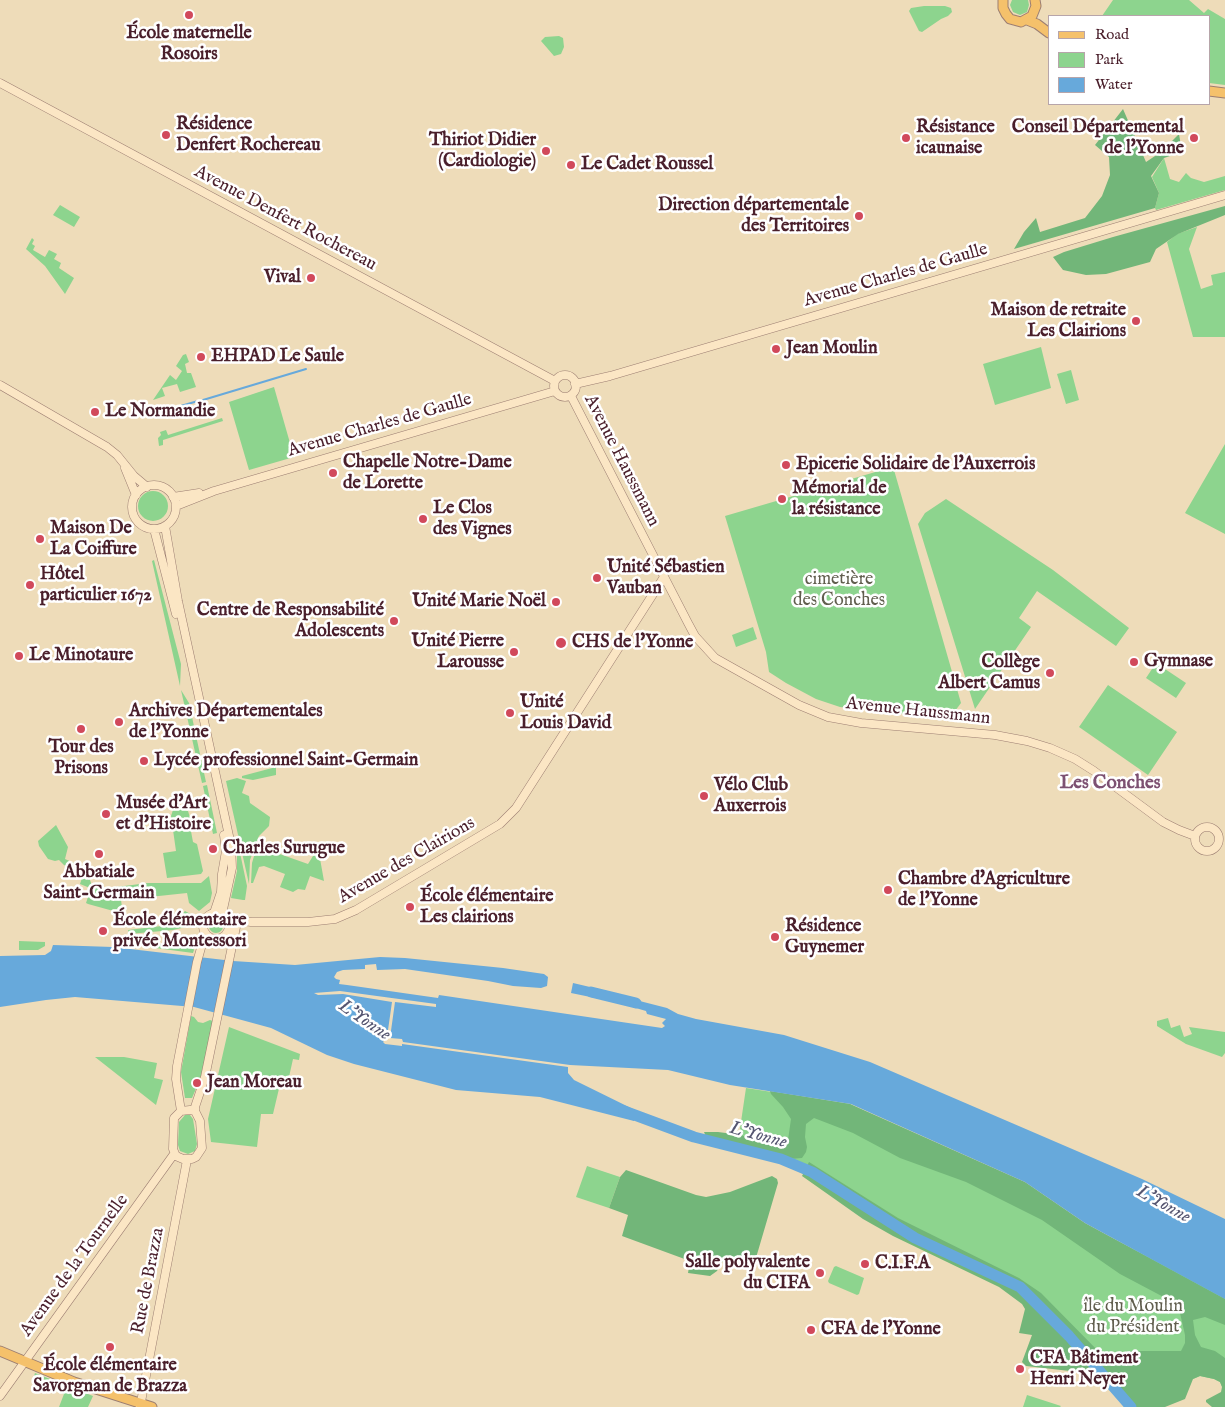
<!DOCTYPE html>
<html>
<head>
<meta charset="utf-8">
<style>
	body { margin:0 }
	#map { position:relative; width:1225px; height:1407px; overflow:hidden; background:#eedcb9; font-family:"IM FELL English",serif }
	canvas { display:block }
	.legend { position:absolute; left:1048px; top:15px; width:162px; height:90px; box-sizing:border-box; background:#fff; border:1px solid #b7a5aa; margin:0; padding:6px 9px; list-style:none; font-size:15px; color:#4a1f2b }
	.legend li { display:flex; align-items:center; gap:10px; height:25px }
	.legend b { width:25px; border:1px solid #b7a5aa }
</style>
</head>
<body>
<div id="map">
<canvas width="1225" height="1407"></canvas>
<ul class="legend">
<li><b style="height:6px;background:#f5c16b"></b>Road</li>
<li><b style="height:14px;background:#8dd48e"></b>Park</li>
<li><b style="height:14px;background:#67a9db"></b>Water</li>
</ul>
</div>
<script>
const ctx = document.querySelector('canvas').getContext('2d');
ctx.lineJoin = 'round';
function fill(path, color) { ctx.fillStyle = color; ctx.fill(path, 'evenodd'); }
const poly = rows => new Path2D(rows.map(r => 'M' + r).join(''));
function trace(path, color, width, dash) { ctx.strokeStyle = color; ctx.lineWidth = width; ctx.lineCap = dash ? 'butt' : 'round'; ctx.setLineDash(dash || []); ctx.stroke(path); }
function drawText(font, color, halo, rows, align = 'center') {
  ctx.font = font + ' "IM FELL English",serif'; ctx.lineWidth = 5; ctx.setLineDash([]); ctx.textBaseline = 'middle'; ctx.strokeStyle = halo; ctx.fillStyle = color; for (const [text, x, y, turn = 0] of rows) {
    ctx.save(); ctx.translate(x, y); ctx.rotate((+turn || 0) * Math.PI / 180); ctx.textAlign = isNaN(turn) ? turn : align; if (halo) ctx.strokeText(text, 0, 0); ctx.fillText(text, 0, 0); ctx.restore();
  }
}
fill(poly([
	[1012,0,1028,0,1029,5,1027,12,1020,15,1013,12,1010,5],
	[1113,0,1189,0,1204,13,1208,9,1225,19,1225,85,1209,83,1209,16,1102,16],
	[924,6,945,6,951,8,952,12,948,16,941,19,922,32,919,31,909,11,911,8],
	[559,36,563,38,564,47,561,54,554,56,541,41,545,37],
	[1164,158,1170,179,1179,182,1186,173,1191,178,1204,182,1225,176,1225,190,1156,210,1155,208,1159,193,1152,177],
	[60,205,80,217,74,227,53,215],
	[1197,227,1189,249,1201,289,1213,285,1211,275,1225,272,1225,337,1193,337,1167,242,1177,234],
	[32,238,34,240,32,244,35,246,33,250,45,257,49,250,57,254,54,259,61,263,59,268,74,278,65,294,45,266,26,249],
	[1041,347,1051,388,995,405,983,364],
	[186,354,189,362,185,364,187,373,191,373,196,387,180,392,177,384,162,388,165,396,153,400,170,375,176,380,182,371,176,366,183,355],
	[1071,370,1079,400,1066,404,1057,374],
	[274,387,294,457,249,470,229,402],
	[222,418,223,421,163,440,163,445,159,446,158,438,161,435,160,432,166,430,168,435],
	[1225,444,1225,534,1185,513],
	[889,468,894,470,961,703,949,719,840,707,816,699,786,683,769,672,766,652,725,516],
	'138 506a15 15 0 1 1 30 0a15 15 0 1 1-30 0Z',
	[946,499,1053,570,1129,628,1116,646,1037,591,1019,618,1031,627,975,709,918,524,925,513],
	[154,560,181,664,180,686,152,561],
	[753,627,757,639,736,647,732,635],
	[1156,663,1186,683,1176,698,1146,678],
	[1108,685,1177,732,1148,775,1079,727],
	[181,690,189,703,206,782,202,783],
	[276,767,276,775,253,780,242,778,242,776],
	[237,778,246,781,242,793,249,796,250,803,270,817,269,826,259,836,250,860,249,884,226,781],
	[207,785,217,833,213,834,203,786],
	[180,808,188,811,192,824,190,826,193,842,197,844,203,871,201,874,167,878,163,853,176,851,171,816,173,810],
	[56,825,68,847,65,859,74,863,78,872,88,874,92,886,100,889,148,883,201,883,209,876,212,893,210,902,199,911,189,903,187,893,121,900,122,907,118,907,117,912,88,904,86,903,88,897,85,896,86,892,91,891,93,887,90,888,80,884,82,878,77,876,76,871,64,865,59,860,55,861,48,859,39,846,38,841],
	[257,846,308,864,313,856,319,853,324,881,310,876,305,890,298,889,293,892,280,887,285,874,264,866,259,867,253,883,251,883,252,863],
	[237,848,239,848,247,886,245,900,243,900,231,898,237,871],
	[185,911,196,917,194,923,186,927,173,930,129,934,128,930,170,925,183,916,182,914],
	'209 926a7 7 0 1 1 14 0a7 7 0 1 1-14 0Z',
	[19,941,45,942,45,946,38,950,19,950],
	[176,943,191,944,194,950,193,953,148,947,148,945],
	[191,1016,194,1017,198,1022,203,1023,210,1020,213,1021,201,1077,192,1098,185,1098,181,1072],
	[1168,1018,1171,1028,1180,1025,1184,1037,1192,1034,1189,1027,1225,1032,1225,1053,1222,1057,1186,1044,1157,1026,1157,1021],
	[229,1027,300,1054,299,1060,293,1059,289,1077,282,1076,273,1114,261,1114,257,1147,211,1142,208,1119],
	[95,1057,124,1057,157,1063,154,1078,163,1080,156,1105],
	[746,1088,850,1104,1225,1296,1225,1393,1220,1382,1214,1379,1200,1376,1193,1379,1115,1386,1012,1290,857,1206,793,1168,738,1142],
	[185,1115,190,1115,193,1119,197,1144,195,1151,188,1154,180,1151,178,1145,179,1122],
	[587,1166,620,1177,609,1208,576,1197],
	[836,1266,864,1278,859,1294,857,1295,829,1283,828,1281,834,1267],
	[35,1373,93,1396,88,1407,59,1407,64,1394,56,1391,58,1385,34,1376],
	[1027,1395,1061,1406,1060,1407,1023,1407]
]), '#8dd48e');
fill(poly([
	[1123,109,1146,162,1161,152,1179,134,1182,152,1164,158,1151,176,1159,193,1155,208,1014,249,1024,232,1036,218,1040,232,1085,218,1102,196,1110,175,1109,157,1095,145],
	[1225,206,1225,215,1178,234,1156,249,1150,262,1106,274,1086,275,1063,270,1053,257,1064,252,1113,237],
	[770,1091,850,1104,1025,1182,1085,1223,1225,1299,1225,1325,1205,1317,1193,1320,1195,1335,1201,1347,1215,1351,1225,1358,1225,1407,1212,1407,1206,1402,1206,1400,1221,1392,1222,1387,1220,1382,1214,1379,1200,1376,1193,1379,1185,1399,1165,1407,1125,1407,1096,1374,1026,1366,1022,1362,1032,1335,1019,1333,1025,1309,1022,1304,999,1287,893,1236,863,1219,802,1176,809,1162,898,1218,1019,1278,1041,1293,1105,1358,1114,1353,1137,1351,1181,1351,1185,1343,1185,1335,1180,1313,1173,1302,1120,1274,1042,1220,966,1182,900,1158,853,1133,814,1118,806,1124,805,1137,807,1147,806,1152,802,1158,790,1159,707,1139,704,1132,718,1132,741,1135,758,1142,770,1144,788,1140,791,1119,783,1107,771,1094],
	[626,1170,696,1195,706,1197,730,1192,772,1176,777,1179,778,1183,753,1268,729,1258,721,1263,717,1271,710,1276,688,1273,690,1261,622,1236,628,1215,609,1208,620,1177]
]), '#72b679');
fill(poly([
	[53,945,113,947,233,961,295,965,380,957,405,958,503,968,544,974,548,977,547,986,541,988,513,986,488,981,405,969,377,970,376,964,365,965,365,969,343,970,337,972,334,977,336,979,340,980,339,984,347,985,438,998,439,995,662,1028,665,1026,662,1023,666,1019,647,1014,646,1011,622,1004,624,997,667,1008,678,1014,696,1019,784,1035,870,1062,1142,1179,1225,1219,1225,1299,1085,1223,1025,1182,851,1104,730,1085,668,1070,570,1065,403,1042,402,1039,390,1038,395,1002,436,1007,436,1004,340,991,314,993,318,995,343,994,392,1002,387,1037,383,1042,385,1044,402,1046,402,1044,568,1067,568,1073,574,1080,639,1112,634,1121,540,1097,456,1090,354,1064,327,1055,271,1028,194,1007,75,997,46,1000,0,1007,0,956,45,955,51,951],
	[573,983,607,991,605,1000,571,993]
]), '#67a9db');
trace(poly([
	[203,400,306,369],
	[160,412,198,401]
]), '#67a9db', 2);
trace(poly([
	[591,992,636,1003],
	[624,1111,694,1137,781,1159,812,1172,915,1238,1020,1287,1069,1336,1131,1407]
]), '#67a9db', 11);
const secondary = poly([
	[0,83,555,381],
	'554 386a11 11 0 1 1 22 0a11 11 0 1 1-22 0Z',
	[575,384,610,376,1225,195],
	[0,385,107,447,117,455,134,476,147,487],
	[571,396,688,623,695,636,715,658,799,705,828,717,861,723,995,735,1027,741,1050,748,1075,759,1094,771,1163,822,1179,830,1195,836],
	[125,468,136,495],
	'132 507a22 22 0 1 1 44 0a22 22 0 1 1-44 0Z',
	[173,497,199,493],
	[176,506,214,491,555,391],
	[165,526,178,601,231,845,232,868,222,914],
	[154,529,176,614],
	'1195 839a12 12 0 1 1 24 0a12 12 0 1 1-24 0Z',
	'203 926a13 13 0 1 1 26 0a13 13 0 1 1-26 0Z',
	[214,913,221,892,222,874,226,851,224,835],
	[228,919,251,922,308,922,335,919,356,910,500,824,516,808,664,577],
	[181,1111,176,1079,177,1066,197,962,205,934],
	[195,1111,190,1110,181,1111,174,1118,173,1149,176,1156,183,1159,192,1159,196,1157,202,1148,200,1121,195,1111,195,1107,205,1077,236,927],
	[0,1396,174,1154],
	[140,1407,187,1160]
]);
const primary = poly([
	[1003,0,1003,8,1006,14,1010,19,1021,22,1032,16,1036,6,1035,0],
	[1027,20,1037,24,1049,33],
	[1209,91,1225,93],
	[0,1351,74,1382,152,1407]
]);
trace(secondary, '#9c7e72', 9);
trace(primary, '#9c7e72', 11);
trace(secondary, '#fbe6c4', 8);
trace(primary, '#f5c16b', 9);
for (const [x, y, r, color] of [
	[189,15,5,"#d1495b"],
	[166,135,5,"#d1495b"],
	[906,138,5,"#d1495b"],
	[1194,138,5,"#d1495b"],
	[546,151,5,"#d1495b"],
	[571,165,5,"#d1495b"],
	[859,216,5,"#d1495b"],
	[311,278,5,"#d1495b"],
	[1136,321,5,"#d1495b"],
	[776,349,5,"#d1495b"],
	[201,357,5,"#d1495b"],
	[95,412,5,"#d1495b"],
	[786,465,5,"#d1495b"],
	[333,473,5,"#d1495b"],
	[782,499,5,"#d1495b"],
	[423,519,5,"#d1495b"],
	[40,539,5,"#d1495b"],
	[597,578,5,"#d1495b"],
	[30,585,5,"#d1495b"],
	[556,602,5,"#d1495b"],
	[394,621,5,"#d1495b"],
	[561,643,6,"#d1495b"],
	[514,652,5,"#d1495b"],
	[19,656,5,"#d1495b"],
	[1134,662,5,"#d1495b"],
	[1050,673,5,"#d1495b"],
	[510,713,5,"#d1495b"],
	[119,722,5,"#d1495b"],
	[81,729,5,"#d1495b"],
	[144,761,5,"#d1495b"],
	[704,796,5,"#d1495b"],
	[106,814,5,"#d1495b"],
	[213,849,5,"#d1495b"],
	[99,854,5,"#d1495b"],
	[888,890,5,"#d1495b"],
	[410,907,5,"#d1495b"],
	[103,931,5,"#d1495b"],
	[775,937,5,"#d1495b"],
	[197,1083,5,"#d1495b"],
	[865,1264,5,"#d1495b"],
	[820,1273,5,"#d1495b"],
	[811,1330,5,"#d1495b"],
	[110,1347,5,"#d1495b"],
	[1020,1369,5,"#d1495b"]
]) { const dot = new Path2D(); dot.arc(x, y, r, 0, 2 * Math.PI); ctx.fillStyle = color; ctx.fill(dot); trace(dot, '#fff', 2); }
drawText('bold 18px', '#4a1f2b', '#fff', [
	["École maternelle",189,34,"center"],
	["Rosoirs",189,55,"center"],
	["Résidence",176,125],
	["Denfert Rochereau",176,146],
	["Résistance",916,128],
	["icaunaise",916,149],
	["Conseil Départemental",1184,128,"right"],
	["de l'Yonne",1184,149,"right"],
	["Thiriot Didier",536,141,"right"],
	["(Cardiologie)",536,162,"right"],
	["Le Cadet Roussel",581,165],
	["Direction départementale",849,206,"right"],
	["des Territoires",849,227,"right"],
	["Vival",301,278,"right"],
	["Maison de retraite",1126,311,"right"],
	["Les Clairions",1126,332,"right"],
	["Jean Moulin",786,349],
	["EHPAD Le Saule",211,357],
	["Le Normandie",105,412],
	["Chapelle Notre-Dame",343,463],
	["de Lorette",343,484],
	["Epicerie Solidaire de l'Auxerrois",796,465],
	["Mémorial de",792,489],
	["la résistance",792,510],
	["Le Clos",433,509],
	["des Vignes",433,530],
	["Maison De",50,529],
	["La Coiffure",50,550],
	["Unité Sébastien",607,568],
	["Vauban",607,589],
	["Hôtel",40,575],
	["particulier 1672",40,596],
	["Unité Marie Noël",546,602,"right"],
	["Centre de Responsabilité",384,611,"right"],
	["Adolescents",384,632,"right"],
	["Unité Pierre",504,642,"right"],
	["Larousse",504,663,"right"],
	["CHS de l'Yonne",572,643],
	["Le Minotaure",29,656],
	["Gymnase",1144,662],
	["Collège",1040,663,"right"],
	["Albert Camus",1040,684,"right"],
	["Unité",520,703],
	["Louis David",520,724],
	["Archives Départementales",129,712],
	["de l'Yonne",129,733],
	["Tour des",81,748,"center"],
	["Prisons",81,769,"center"],
	["Lycée professionnel Saint-Germain",154,761],
	["Vélo Club",714,786],
	["Auxerrois",714,807],
	["Musée d'Art",116,804],
	["et d'Histoire",116,825],
	["Charles Surugue",223,849],
	["Abbatiale",99,873,"center"],
	["Saint-Germain",99,894,"center"],
	["Chambre d'Agriculture",898,880],
	["de l'Yonne",898,901],
	["École élémentaire",420,897],
	["Les clairions",420,918],
	["École élémentaire",113,921],
	["privée Montessori",113,942],
	["Résidence",785,927],
	["Guynemer",785,948],
	["Jean Moreau",207,1083],
	["Salle polyvalente",810,1263,"right"],
	["du CIFA",810,1284,"right"],
	["C.I.F.A",875,1264],
	["CFA de l'Yonne",821,1330],
	["CFA Bâtiment",1030,1359],
	["Henri Neyer",1030,1380],
	["École élémentaire",110,1366,"center"],
	["Savorgnan de Brazza",110,1387,"center"]
], 'left');
drawText('18px', '#4a1f2b', '#fff', [
	["Avenue Denfert Rochereau",285,219,28],
	["Avenue Charles de Gaulle",896,276,-16],
	["Avenue Charles de Gaulle",380,426,-16],
	["Avenue Haussmann",621,461,63],
	["Avenue Haussmann",918,712,6],
	["Avenue des Clairions",407,861,-30],
	["Avenue de la Tournelle",75,1266,-54],
	["Rue de Brazza",149,1281,-79]
]);
drawText('18px', '#615e4e', '#fff', [
	["cimetière",839,580],
	["des Conches",839,601],
	["île du Moulin",1133,1307],
	["du Président",1133,1328]
]);
drawText('bold 19px', '#7d5172', '#fff', [
	["Les Conches",1110,784]
]);
drawText('italic 19px', '#565671', '#fff', [
	["L'Yonne",364,1021,34],
	["L'Yonne",758,1136,15],
	["L'Yonne",1163,1205,29]
]);
</script>
</body>
</html>
